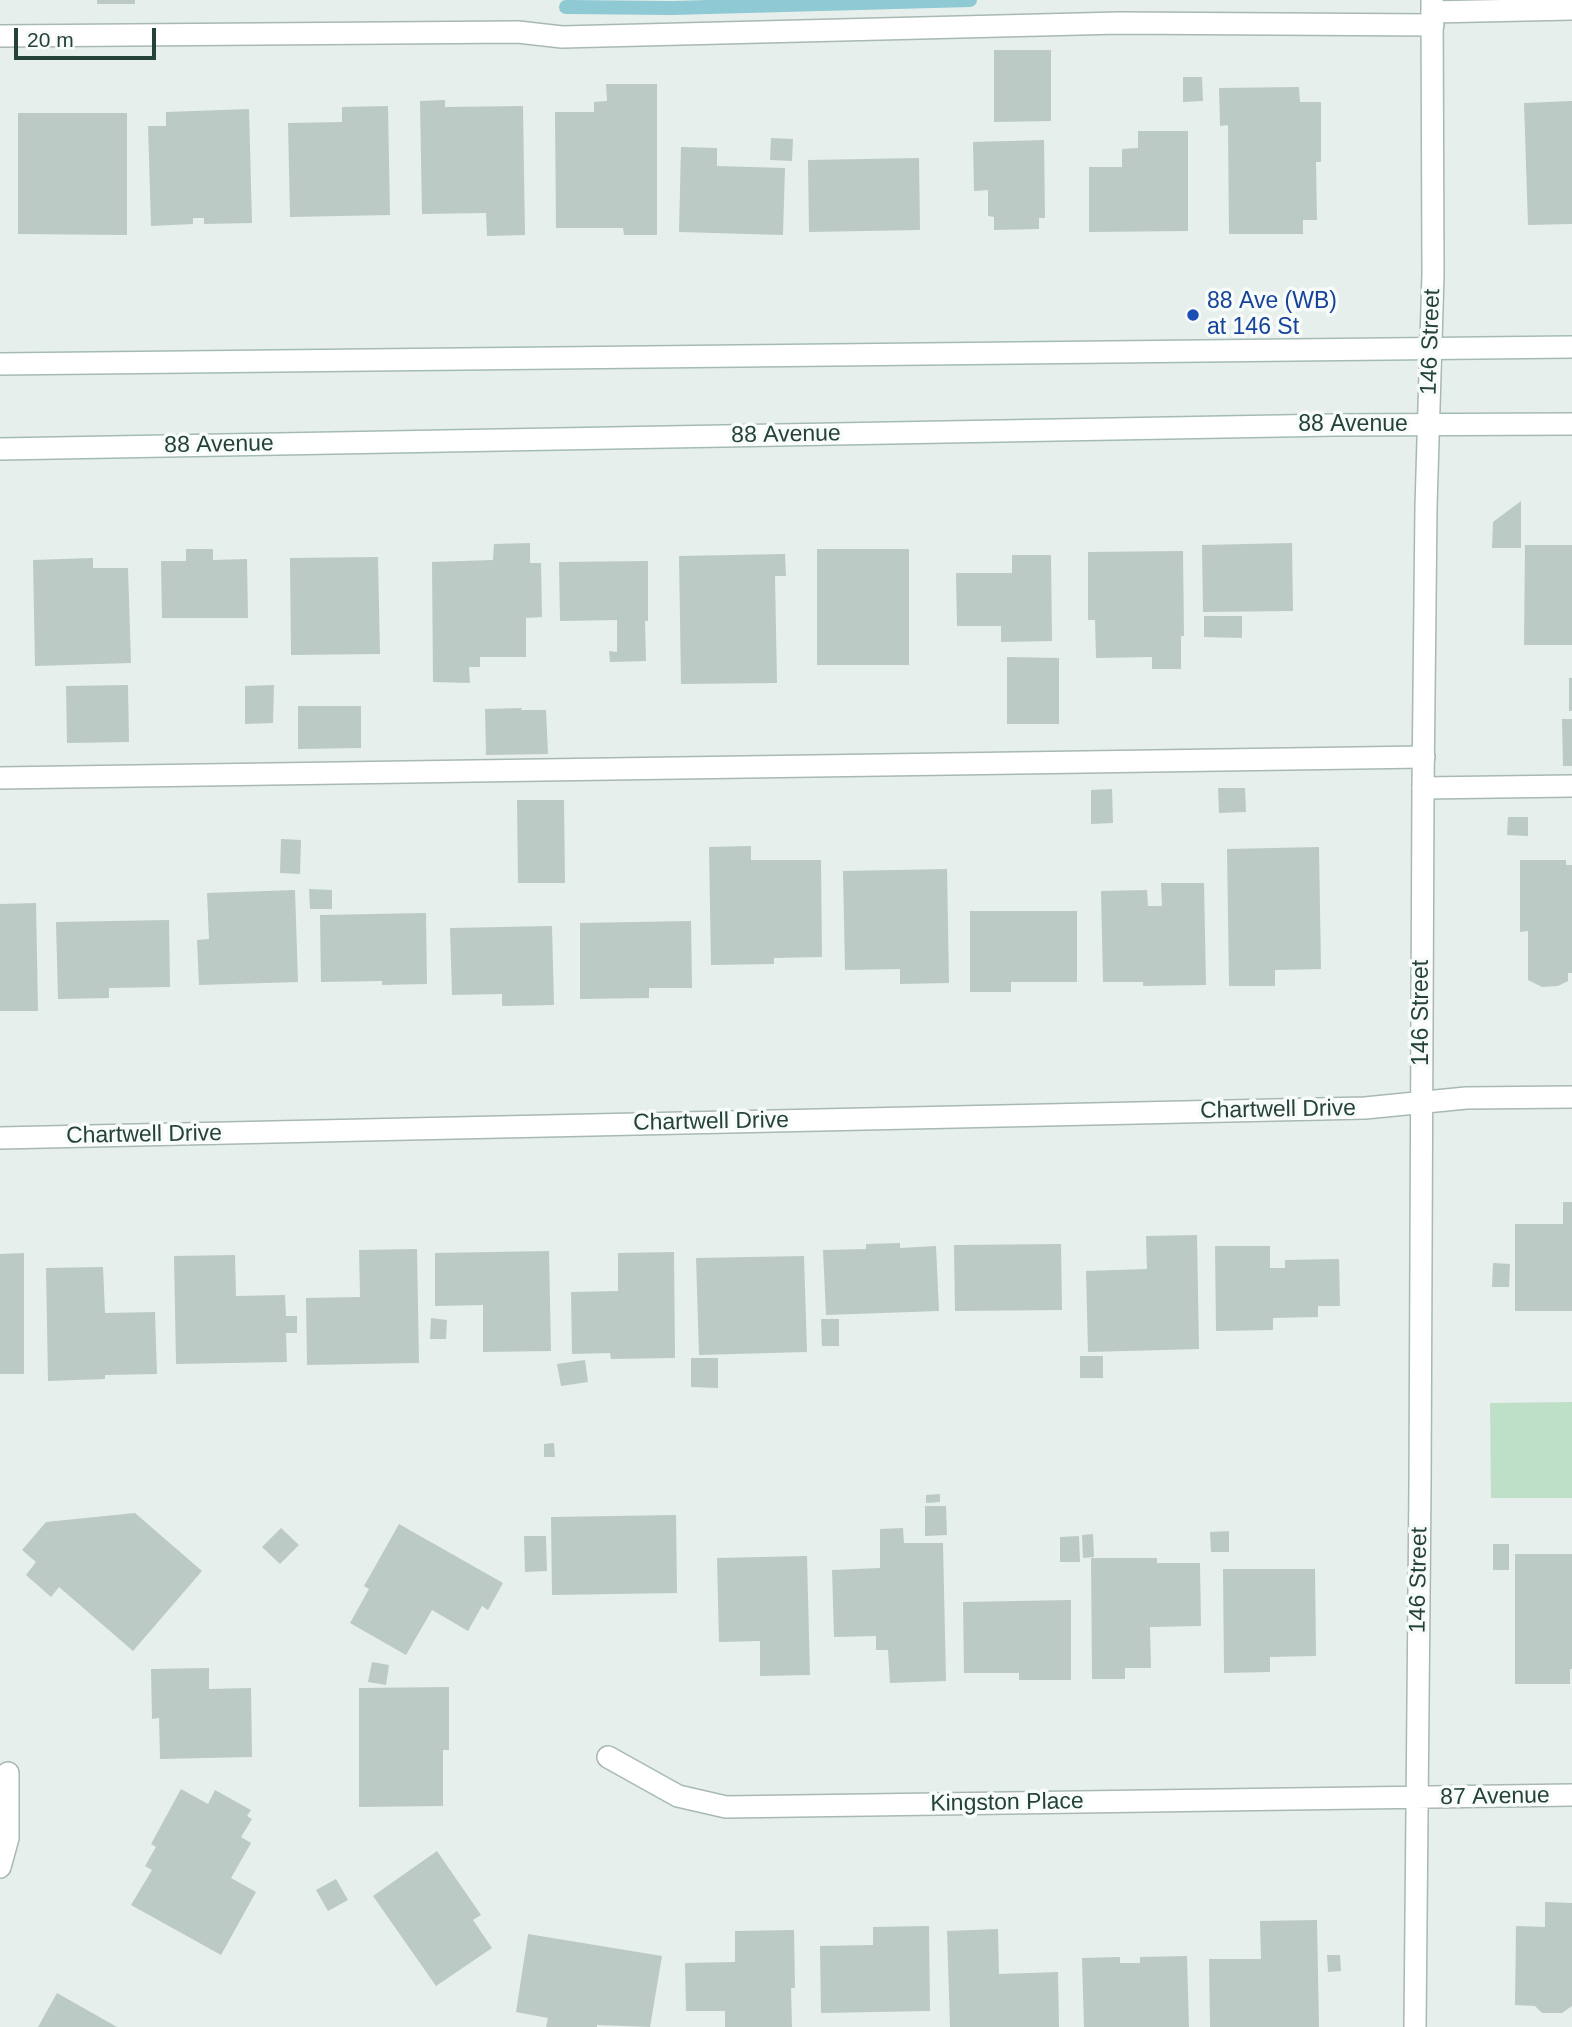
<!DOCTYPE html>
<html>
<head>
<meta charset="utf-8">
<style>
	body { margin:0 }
	#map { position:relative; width:1572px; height:2027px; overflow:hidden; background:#e6efeb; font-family:Arial,sans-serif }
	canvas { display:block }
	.scale { position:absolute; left:14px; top:28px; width:142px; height:32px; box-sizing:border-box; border:4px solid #24423a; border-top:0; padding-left:9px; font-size:21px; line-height:24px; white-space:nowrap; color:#24423a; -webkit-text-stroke:5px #f7fbf9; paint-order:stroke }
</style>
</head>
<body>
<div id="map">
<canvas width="1572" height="2027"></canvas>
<div class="scale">20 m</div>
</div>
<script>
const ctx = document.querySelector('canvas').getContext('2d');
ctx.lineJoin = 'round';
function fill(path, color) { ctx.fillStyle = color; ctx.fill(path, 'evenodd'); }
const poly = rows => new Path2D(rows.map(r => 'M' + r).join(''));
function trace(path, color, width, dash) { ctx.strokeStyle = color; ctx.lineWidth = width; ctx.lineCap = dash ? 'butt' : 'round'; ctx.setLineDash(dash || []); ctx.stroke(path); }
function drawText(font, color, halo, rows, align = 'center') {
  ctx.font = font + ' Arial,sans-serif'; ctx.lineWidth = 7; ctx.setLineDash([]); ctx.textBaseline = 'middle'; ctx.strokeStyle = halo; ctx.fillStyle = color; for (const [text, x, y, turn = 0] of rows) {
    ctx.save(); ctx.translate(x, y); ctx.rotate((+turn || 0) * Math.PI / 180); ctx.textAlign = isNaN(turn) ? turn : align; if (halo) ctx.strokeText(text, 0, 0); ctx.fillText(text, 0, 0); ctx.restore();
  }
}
fill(poly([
	[1572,1402,1572,1498,1491,1498,1490,1403]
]), '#bfe0c8');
trace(poly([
	[566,7,672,8,970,0]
]), '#8ec9d4', 14);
fill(poly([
	[97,0,135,0,135,4,97,4],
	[994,50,1051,50,1051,121,994,122],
	[1183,77,1202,77,1203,101,1183,102],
	[606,84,657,84,657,235,624,235,623,228,556,228,555,112,594,112,594,102,607,101],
	[1299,87,1300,102,1321,102,1321,162,1316,162,1317,220,1303,220,1303,234,1229,234,1228,125,1220,126,1219,88],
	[445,100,445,107,523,106,525,235,487,236,486,213,422,214,420,101],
	[1572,101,1572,224,1528,225,1524,103],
	[388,106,390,215,290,217,288,123,342,122,342,107],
	[249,109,252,223,204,224,204,218,193,218,193,224,151,226,148,126,166,126,166,112],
	[18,113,127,113,127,235,18,234],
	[1138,131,1188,131,1188,231,1089,232,1089,167,1122,167,1122,149,1138,148],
	[771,138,793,139,792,161,770,160],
	[1044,140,1045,218,1039,218,1039,229,994,230,994,217,988,216,988,190,974,191,973,142],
	[681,147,717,148,717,166,785,168,783,235,679,232],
	[919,158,920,230,809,232,808,160],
	[1521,501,1521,548,1492,548,1493,522],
	[530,543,530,563,541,563,542,617,526,618,526,657,480,657,480,667,469,667,470,683,433,682,432,562,493,560,494,544],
	[1292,543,1293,611,1203,612,1202,545],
	[1525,545,1572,545,1572,645,1524,645],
	[186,549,213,549,213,560,247,559,248,618,162,618,161,561,186,561],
	[817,549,909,549,909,665,817,665],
	[1183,551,1184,636,1181,636,1181,669,1152,669,1152,657,1096,658,1095,620,1088,620,1088,552],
	[785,554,786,576,775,576,777,683,681,684,679,556],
	[1012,555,1051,555,1052,641,1001,642,1001,626,957,626,956,573,1012,573],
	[378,557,380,654,291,655,290,558],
	[93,558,93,568,128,568,131,663,35,666,33,560],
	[648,561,648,621,645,621,646,661,610,662,609,651,617,652,617,620,560,621,559,562],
	[1204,616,1242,616,1242,638,1204,637],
	[1007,657,1059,658,1059,724,1007,724],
	[1569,678,1572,678,1572,711,1569,711],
	[128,685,129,742,67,743,66,686],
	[274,685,273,723,245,724,245,686],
	[298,706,361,706,361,748,298,749],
	[522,708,521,710,546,710,548,754,486,755,485,709],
	[1562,719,1572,719,1572,766,1563,766],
	[1218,788,1245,788,1246,812,1219,813],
	[1112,789,1113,823,1091,824,1091,790],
	[517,800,564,800,565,883,518,883],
	[1508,817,1528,817,1528,836,1507,835],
	[281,839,301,840,300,874,280,873],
	[751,846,751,860,821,860,822,957,774,958,774,964,711,965,709,847],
	[1319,847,1321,969,1275,970,1275,986,1229,986,1227,849],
	[1520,860,1566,860,1566,865,1572,865,1572,973,1568,973,1568,981,1558,986,1542,987,1528,980,1528,931,1520,932],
	[947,869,949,983,900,984,900,969,845,970,843,871],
	[1161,883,1204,883,1206,985,1143,986,1143,982,1103,982,1101,891,1147,890,1148,906,1162,906],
	[309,889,332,890,332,909,310,909],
	[295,890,298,982,199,985,197,940,209,939,207,893],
	[36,903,38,1011,0,1011,0,904],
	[970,911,1077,911,1077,982,1011,982,1011,992,970,992],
	[426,913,427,984,382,985,382,981,321,982,320,915],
	[169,920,170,987,109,988,109,998,58,999,56,922],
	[691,921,692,988,649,988,649,998,580,999,580,923],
	[552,926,554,1005,502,1006,502,994,452,995,450,928],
	[1563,1202,1572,1202,1572,1311,1515,1311,1515,1224,1563,1224],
	[1197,1235,1199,1349,1088,1352,1086,1271,1147,1269,1146,1236],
	[900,1243,900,1248,936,1246,939,1311,826,1315,823,1250,866,1249,866,1244],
	[1061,1244,1062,1310,955,1311,954,1245],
	[1215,1246,1270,1246,1270,1268,1285,1268,1285,1260,1339,1259,1340,1306,1318,1306,1318,1317,1273,1318,1273,1330,1216,1331],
	[417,1249,419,1363,307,1365,306,1298,360,1297,359,1250],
	[549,1251,551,1351,483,1352,483,1305,435,1306,435,1253],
	[674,1252,675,1358,611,1359,610,1353,572,1354,571,1292,618,1291,618,1253],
	[24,1253,24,1374,0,1374,0,1254],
	[235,1255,236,1296,285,1295,286,1316,297,1316,297,1333,286,1333,287,1362,176,1364,174,1256],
	[804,1256,807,1352,699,1355,696,1258],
	[1493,1263,1510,1264,1509,1287,1492,1287],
	[103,1267,105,1313,155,1312,157,1374,105,1375,105,1379,48,1381,46,1268],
	[431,1318,447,1320,446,1339,430,1339],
	[821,1319,839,1319,839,1346,822,1346],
	[1080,1356,1103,1356,1103,1378,1080,1378],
	[691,1358,718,1358,718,1388,691,1387],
	[585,1360,588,1382,561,1386,557,1364],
	[554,1443,555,1457,544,1457,544,1444],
	[940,1494,940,1502,926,1503,926,1495],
	[925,1506,946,1506,947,1535,925,1536],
	[135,1513,202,1571,133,1651,59,1587,51,1597,26,1575,36,1562,22,1550,46,1522],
	[676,1515,677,1593,552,1595,551,1517],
	[399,1524,503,1583,488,1610,482,1606,468,1631,432,1610,406,1655,350,1623,369,1589,364,1586],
	[281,1528,299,1545,280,1564,262,1547],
	[903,1528,904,1543,943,1543,946,1681,890,1683,888,1650,876,1650,876,1636,834,1637,832,1570,880,1568,880,1529],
	[1229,1531,1229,1552,1211,1552,1210,1532],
	[1093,1534,1094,1557,1083,1558,1082,1535],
	[524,1536,546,1536,547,1571,525,1572],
	[1079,1536,1080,1562,1060,1562,1060,1537],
	[1493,1544,1509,1544,1509,1570,1493,1570],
	[1515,1554,1572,1554,1572,1669,1570,1669,1570,1684,1515,1684],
	[807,1556,810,1675,760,1676,760,1641,719,1642,717,1558],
	[1091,1558,1157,1558,1157,1563,1200,1563,1201,1626,1150,1627,1151,1668,1125,1668,1125,1679,1092,1679],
	[1223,1569,1315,1569,1316,1656,1270,1657,1270,1672,1224,1673],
	[1071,1600,1071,1680,1019,1680,1019,1673,964,1673,963,1602],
	[372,1662,389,1665,386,1685,368,1682],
	[209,1668,209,1689,251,1688,252,1757,160,1759,159,1718,152,1719,151,1669],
	[449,1687,449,1750,443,1750,443,1806,359,1807,359,1688],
	[181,1789,208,1804,215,1790,251,1810,247,1816,252,1819,241,1837,251,1843,231,1878,256,1892,221,1955,131,1905,152,1870,145,1866,156,1847,151,1844],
	[437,1851,481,1915,473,1920,492,1948,436,1986,373,1896],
	[336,1879,348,1900,328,1911,316,1890],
	[1545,1902,1572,1903,1572,2006,1562,2013,1542,2013,1535,2006,1515,2005,1516,1926,1545,1927],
	[1317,1920,1319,2027,1210,2027,1209,1959,1261,1959,1260,1921],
	[929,1926,930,2011,821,2013,820,1946,873,1945,873,1927],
	[998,1929,999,1974,1058,1972,1059,2027,950,2027,947,1931],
	[794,1930,795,1988,791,1988,792,2027,725,2027,725,2011,686,2011,685,1963,735,1962,735,1931],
	[528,1934,662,1956,650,2027,597,2025,597,2027,546,2027,548,2018,516,2012],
	[1327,1955,1340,1955,1341,1971,1328,1972],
	[1187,1956,1189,2027,1084,2027,1082,1958,1120,1957,1120,1963,1140,1963,1140,1957],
	[57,1993,117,2027,38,2027]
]), '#bbcac4');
const lane = poly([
	[1432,12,1572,9],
	[0,36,518,32,562,37,1119,23,1433,25],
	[0,778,1424,757],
	[1423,788,1572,786]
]);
const street = poly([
	[0,1138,1365,1108,1466,1098,1572,1097],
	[608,1757,678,1796,726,1807,1572,1795],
	[0,1867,8,1838,8,1773],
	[1415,2027,1420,1487,1423,788,1426,507,1433,274,1432,0]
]);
const secondary = poly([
	[0,364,1572,347],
	[0,449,1335,425,1572,424]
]);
trace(lane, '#a8b8b2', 24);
trace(street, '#a8b8b2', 24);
trace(secondary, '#a4bbb3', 24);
trace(lane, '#fff', 21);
trace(street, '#fff', 21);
trace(secondary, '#fff', 21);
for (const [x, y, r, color] of [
	[1193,315,7,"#1a4fb4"]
]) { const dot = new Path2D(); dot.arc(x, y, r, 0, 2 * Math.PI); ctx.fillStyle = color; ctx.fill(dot); trace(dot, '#f7fbf9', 2.5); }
drawText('23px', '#164399', '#f7fbf9', [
	["88 Ave (WB)",1207,302],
	["at 146 St",1207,328]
], 'left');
drawText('23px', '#24423a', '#f7fbf9', [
	["146 Street",1431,342,-88],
	["88 Avenue",1353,425],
	["88 Avenue",786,435,-1],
	["88 Avenue",219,445,-1],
	["146 Street",1422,1013,-90],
	["Chartwell Drive",1278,1110,-1],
	["Chartwell Drive",711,1122,-1],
	["Chartwell Drive",144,1135,-1],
	["146 Street",1419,1580,-89],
	["87 Avenue",1495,1797,-1],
	["Kingston Place",1007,1803,-1]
]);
</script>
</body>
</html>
